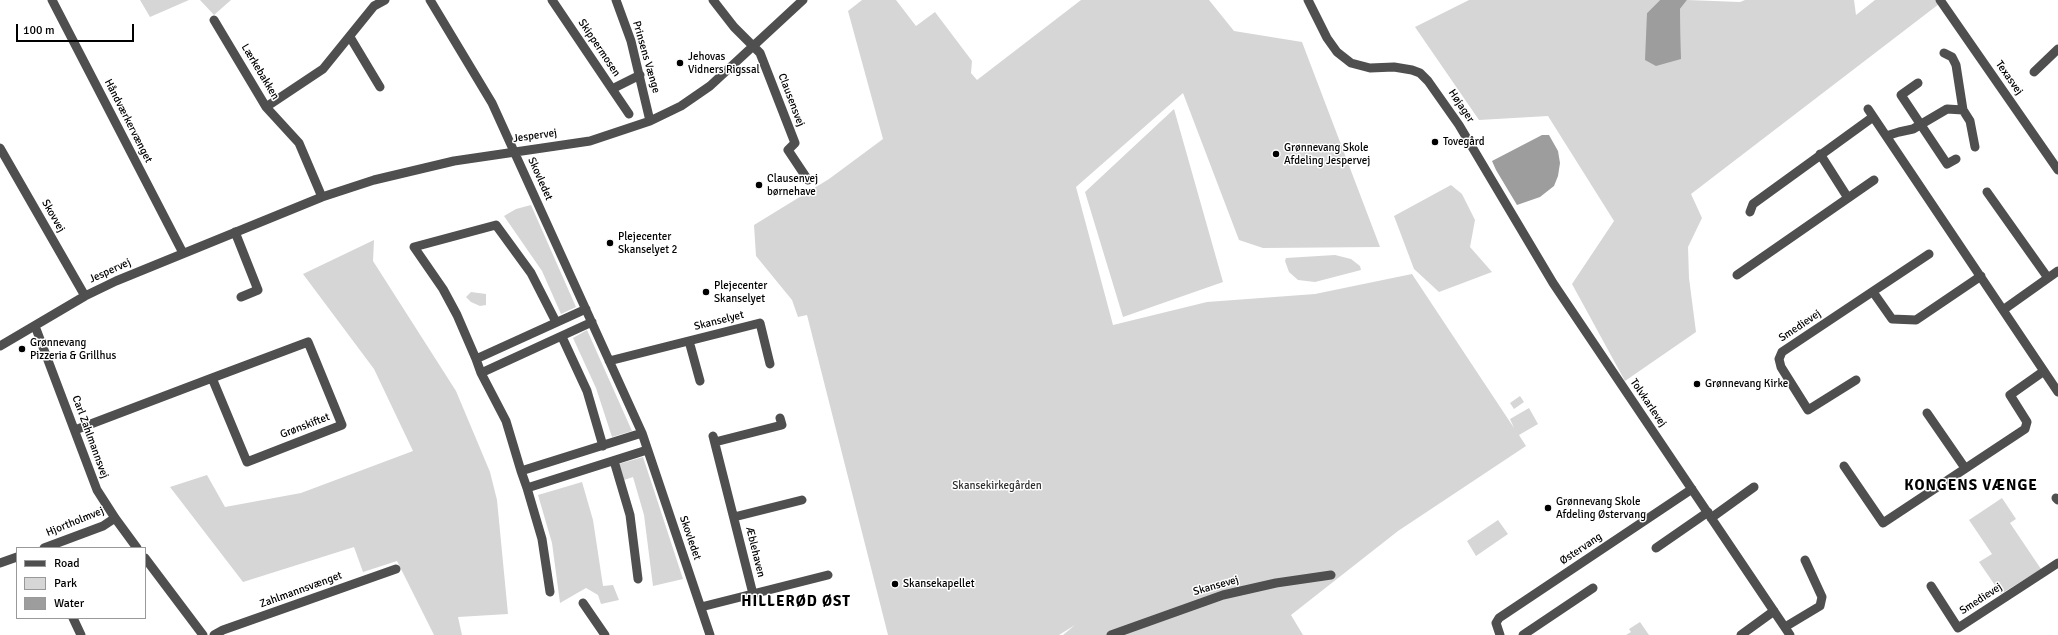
<!DOCTYPE html>
<html>
<head>
<meta charset="utf-8">
<style>
	body { margin:0 }
	#map { position:relative; width:2058px; height:635px; overflow:hidden; background:#fff; font-family:Signika,sans-serif }
	canvas { display:block }
	.legend { position:absolute; left:16px; top:547px; width:130px; height:72px; box-sizing:border-box; background:#fff; border:1px solid #999; margin:0; padding:5px 7px; list-style:none; font-size:12px; color:#000 }
	.legend li { display:flex; align-items:center; gap:8px; height:20px }
	.legend b { width:20px; border:1px solid #999 }
	.scale { position:absolute; left:16px; top:24px; width:118px; height:18px; box-sizing:border-box; border:2px solid #000; border-top:0; padding-left:5px; font-size:12px; line-height:14px; white-space:nowrap; color:#000; -webkit-text-stroke:3px #fff; paint-order:stroke }
</style>
</head>
<body>
<div id="map">
<canvas width="2058" height="635"></canvas>
<ul class="legend">
<li><b style="height:5px;background:#4f4f4f"></b>Road</li>
<li><b style="height:11px;background:#d6d6d6"></b>Park</li>
<li><b style="height:11px;background:#9d9d9d"></b>Water</li>
</ul>
<div class="scale">100 m</div>
</div>
<script>
const ctx = document.querySelector('canvas').getContext('2d');
ctx.lineJoin = 'round';
function fill(path, color) { ctx.fillStyle = color; ctx.fill(path, 'evenodd'); }
const poly = rows => new Path2D(rows.map(r => 'M' + r).join(''));
function trace(path, color, width, dash) { ctx.strokeStyle = color; ctx.lineWidth = width; ctx.lineCap = dash ? 'butt' : 'round'; ctx.setLineDash(dash || []); ctx.stroke(path); }
function drawText(font, color, halo, rows, align = 'center') {
  ctx.font = font + ' Signika,sans-serif'; ctx.lineWidth = 3; ctx.setLineDash([]); ctx.textBaseline = 'middle'; ctx.strokeStyle = halo; ctx.fillStyle = color; for (const [text, x, y, turn = 0] of rows) {
    ctx.save(); ctx.translate(x, y); ctx.rotate((+turn || 0) * Math.PI / 180); ctx.textAlign = isNaN(turn) ? turn : align; if (halo) ctx.strokeText(text, 0, 0); ctx.fillText(text, 0, 0); ctx.restore();
  }
}
fill(poly([
	[140,0,189,0,150,17],
	[200,0,231,0,214,15],
	[862,0,896,0,916,26,935,12,972,61,971,73,977,80,1081,0,1209,0,1234,31,1302,42,1380,247,1263,248,1239,240,1183,93,1076,187,1113,325,1207,302,1315,294,1412,274,1514,428,1510,419,1529,408,1538,424,1519,435,1526,446,1398,531,1291,615,1303,635,1063,635,1075,625,1059,635,888,635,807,315,798,317,792,300,756,256,754,225,829,179,883,139,848,11],
	[1469,0,1660,0,1647,13,1681,59,1680,9,1687,0,1740,2,1745,0,1854,0,1856,15,1875,0,1936,0,1939,4,1691,194,1702,218,1688,247,1689,278,1696,332,1625,381,1572,284,1614,221,1548,116,1479,120,1415,27],
	[1174,109,1223,282,1123,317,1085,192],
	[1451,185,1462,194,1475,220,1470,247,1492,272,1439,292,1414,269,1394,216],
	[531,205,576,307,561,314,542,271,504,216,516,209],
	[374,240,373,261,456,391,490,472,497,500,508,614,458,617,462,635,434,635,397,561,363,572,354,547,243,582,170,487,207,475,225,507,301,493,413,451,374,369,303,274],
	[1335,255,1351,259,1360,266,1361,270,1315,282,1298,280,1289,272,1285,261,1286,258],
	[471,292,486,294,486,305,480,306,471,302,466,297],
	[587,330,632,431,612,437,596,388,573,338],
	[1520,396,1524,402,1514,409,1510,403],
	[643,457,683,579,653,586,644,515,633,477,624,480,619,464],
	[582,482,593,520,603,586,613,585,619,600,601,604,598,595,586,588,560,603,552,543,538,495],
	[2002,498,2016,519,2010,523,2041,569,2001,594,1979,562,1992,554,1969,520],
	[1498,520,1508,534,1476,556,1467,541],
	[1640,622,1649,635,1626,635,1631,632,1629,629]
]), '#d6d6d6');
fill(poly([
	[1660,0,1687,0,1680,9,1681,59,1656,66,1645,60,1647,13],
	[1542,135,1549,135,1558,151,1560,163,1558,176,1554,186,1540,197,1517,205,1496,170,1492,161]
]), '#9d9d9d');
trace(poly([
	[52,0,183,253],
	[430,0,492,103,642,433,710,635],
	[552,0,612,89,640,75],
	[616,0,631,41,650,121],
	[713,0,734,27,760,53,795,143,788,150,808,180],
	[1308,0,1327,38,1337,52,1351,63,1370,68,1394,67,1412,70,1420,73,1428,81,1459,125,1553,283,1790,635],
	[1940,0,2058,170],
	[214,20,266,107,299,143,322,197],
	[350,37,380,87],
	[1944,53,1952,57,1956,65,1963,110,1970,121,1975,147],
	[2034,72,2058,49],
	[1918,83,1901,95,1947,164,1956,159],
	[612,89,629,114],
	[266,107,323,69,374,6,385,0],
	[1868,109,2058,392],
	[1886,136,1899,132,1913,129,1947,109,1963,110],
	[0,148,85,296],
	[1820,154,1848,198],
	[1987,192,2048,278],
	[1750,212,1753,204,1873,117],
	[235,232,258,290,241,297],
	[1737,275,1874,180],
	[1873,292,1892,319,1916,320,1981,276],
	[586,309,476,359,481,373,592,322],
	[2003,310,2058,271],
	[35,326,97,490,115,518,137,548],
	[562,337,587,391,603,446],
	[689,341,700,381],
	[0,346,85,296,116,281,322,197,374,180,454,161,590,141,650,121,681,106,710,86,803,0],
	[476,359,457,315,443,289,414,247,496,225,531,273,556,322],
	[609,361,760,323,770,364],
	[481,373,506,421,521,471],
	[1856,380,1808,410,1781,367,1779,359,1782,352,1929,254],
	[1927,413,1965,468],
	[75,430,212,378,308,342,342,425,247,462,212,378],
	[642,433,521,471,527,488,647,450],
	[713,436,753,594],
	[715,442,782,425,780,418],
	[614,461,630,515,638,579],
	[1844,466,1883,523,2025,429,2027,422,2010,395,2044,371],
	[527,488,542,539,550,592],
	[2056,498,2058,500],
	[734,517,802,500],
	[1711,518,1754,487],
	[44,548,103,526,115,518],
	[1656,548,1708,512],
	[145,558,203,635],
	[0,563,17,557],
	[1931,586,1958,628,2058,563],
	[583,603,605,635],
	[701,607,828,575],
	[73,618,81,635],
	[1785,627,1820,606,1822,597,1805,560],
	[214,635,223,630,396,569],
	[1111,635,1223,595,1276,583,1331,575],
	[1500,635,1496,623,1499,618,1692,489],
	[1523,635,1593,588],
	[1741,635,1774,611]
]), '#4f4f4f', 9);
for (const [x, y, r, color] of [
	[680,63,4,"#000"],
	[1435,142,4,"#000"],
	[1276,154,4,"#000"],
	[759,185,4,"#000"],
	[610,243,4,"#000"],
	[706,292,4,"#000"],
	[22,349,4,"#000"],
	[1697,384,4,"#000"],
	[1548,508,4,"#000"],
	[895,584,4,"#000"]
]) { const dot = new Path2D(); dot.arc(x, y, r, 0, 2 * Math.PI); ctx.fillStyle = color; ctx.fill(dot); trace(dot, '#fff', 1.5); }
drawText('11px', '#000', '#fff', [
	["Skippermosen",599,48,56],
	["Prinsens Vænge",646,57,74],
	["Lærkebakken",260,72,59],
	["Texasvej",2009,78,55],
	["Clausensvej",791,100,69],
	["Højager",1461,106,56],
	["Håndværkervænget",128,121,63],
	["Jespervej",535,136,-8],
	["Skovledet",540,179,66],
	["Skovvej",53,216,60],
	["Jespervej",110,271,-24],
	["Skanselyet",719,321,-14],
	["Smedievej",1800,326,-34],
	["Tolvkarlevej",1648,403,56],
	["Grønskiftet",305,426,-21],
	["Carl Zahlmannsvej",90,437,70],
	["Hjortholmvej",75,522,-22],
	["Skovledet",690,538,71],
	["Østervang",1581,549,-34],
	["Æblehaven",755,552,76],
	["Skansevej",1216,586,-16],
	["Zahlmannsvænget",301,590,-20],
	["Smedievej",1981,599,-33]
]);
drawText('11px', '#000', '#fff', [
	["Jehovas",688,57],
	["Vidners Rigssal",688,70],
	["Tovegård",1443,142],
	["Grønnevang Skole",1284,148],
	["Afdeling Jespervej",1284,161],
	["Clausenvej",767,179],
	["børnehave",767,192],
	["Plejecenter",618,237],
	["Skanselyet 2",618,250],
	["Plejecenter",714,286],
	["Skanselyet",714,299],
	["Grønnevang",30,343],
	["Pizzeria & Grillhus",30,356],
	["Grønnevang Kirke",1705,384],
	["Grønnevang Skole",1556,502],
	["Afdeling Østervang",1556,515],
	["Skansekapellet",903,584]
], 'left');
drawText('11px', '#2d2d2d', '#fff', [
	["Skansekirkegården",997,486]
]);
ctx.letterSpacing = '1px';
drawText('bold 15px', '#000', '#fff', [
	["KONGENS VÆNGE",1971,486],
	["HILLERØD ØST",796,602]
]);
ctx.letterSpacing = '0px';
</script>
</body>
</html>
